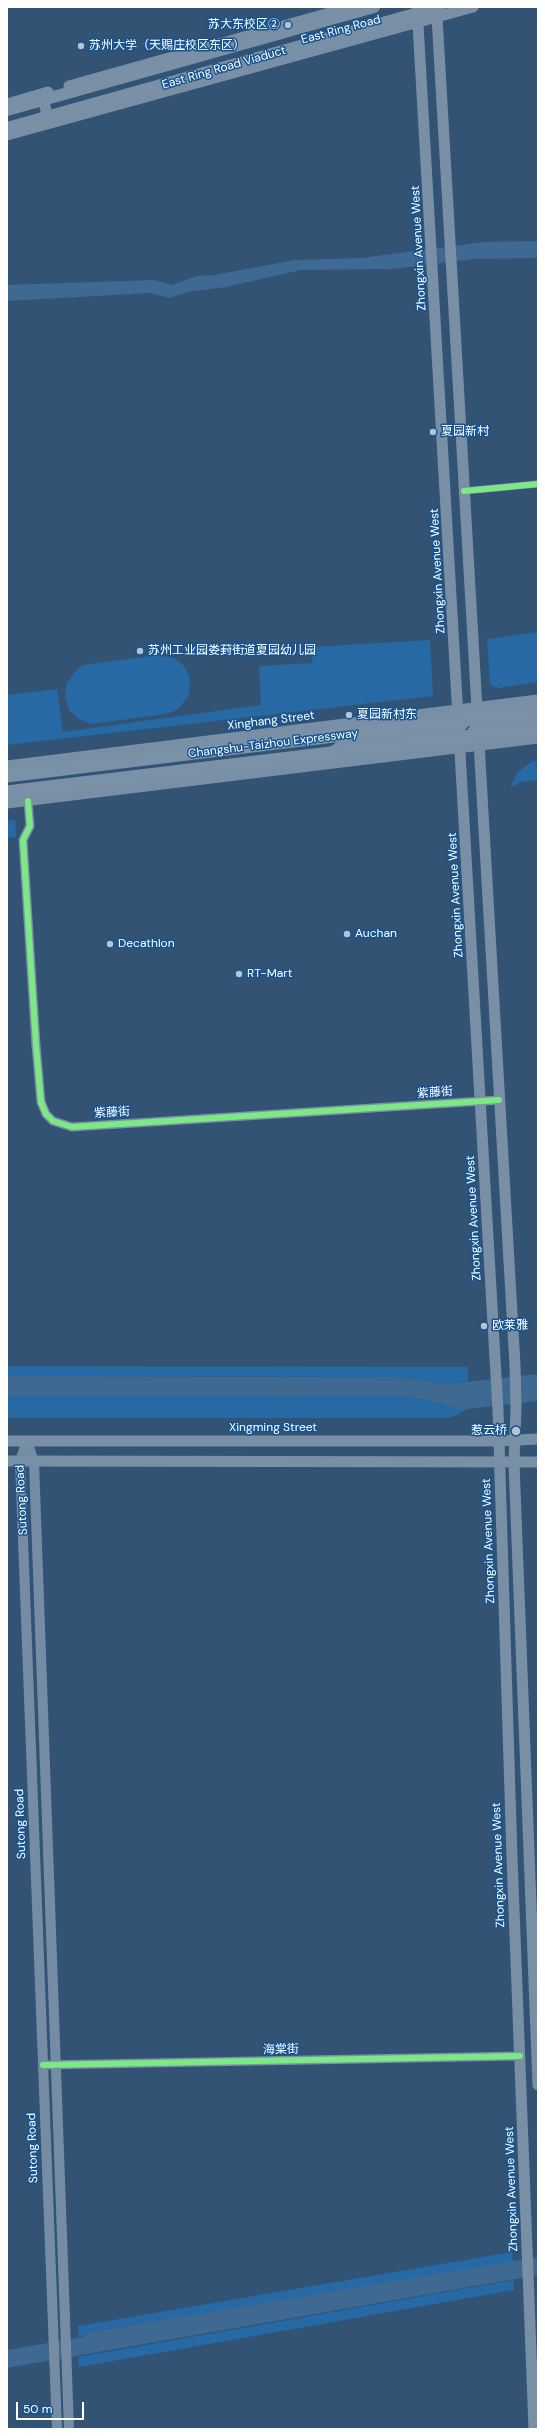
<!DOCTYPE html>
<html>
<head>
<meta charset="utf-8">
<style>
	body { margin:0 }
	#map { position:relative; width:545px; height:2436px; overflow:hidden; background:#325374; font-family:"DM Sans",sans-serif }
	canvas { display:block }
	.frame { position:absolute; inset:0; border:8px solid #fff; pointer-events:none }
	.scale { position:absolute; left:16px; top:2402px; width:68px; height:18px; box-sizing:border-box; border:2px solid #fff; border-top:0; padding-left:5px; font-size:12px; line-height:14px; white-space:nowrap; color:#fff; -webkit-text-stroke:3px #165490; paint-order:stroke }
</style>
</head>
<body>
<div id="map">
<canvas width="545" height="2436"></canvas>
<div class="frame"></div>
<div class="scale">50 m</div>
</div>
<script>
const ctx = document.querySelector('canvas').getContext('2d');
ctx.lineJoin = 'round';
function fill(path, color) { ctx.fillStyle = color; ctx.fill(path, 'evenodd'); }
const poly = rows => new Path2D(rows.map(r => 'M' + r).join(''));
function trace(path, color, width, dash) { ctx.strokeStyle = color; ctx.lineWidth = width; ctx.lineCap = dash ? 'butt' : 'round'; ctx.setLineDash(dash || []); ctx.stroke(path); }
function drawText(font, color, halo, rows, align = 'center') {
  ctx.font = font + ' "DM Sans","Noto Sans SC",sans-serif'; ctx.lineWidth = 3; ctx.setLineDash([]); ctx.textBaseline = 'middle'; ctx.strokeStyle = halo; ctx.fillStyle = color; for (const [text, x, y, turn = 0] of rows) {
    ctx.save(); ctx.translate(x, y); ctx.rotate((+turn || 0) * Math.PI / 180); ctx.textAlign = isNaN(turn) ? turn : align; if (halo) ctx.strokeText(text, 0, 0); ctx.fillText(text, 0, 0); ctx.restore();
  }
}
fill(poly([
	[538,632,538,682,499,688,492,686,490,683,487,639],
	[430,640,433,696,7,745,7,695,57,689,63,732,261,705,259,666,312,663,311,647],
	[157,655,174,658,183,665,189,675,190,686,188,697,177,710,166,714,91,724,79,719,69,710,65,697,66,684,78,668,84,665],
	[532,761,538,761,538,780,521,782,510,788,517,773],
	[15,820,16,837,7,838,7,821],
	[7,1366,468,1367,468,1381,447,1384,396,1377,7,1376],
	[7,1396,399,1396,427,1400,455,1409,467,1409,458,1415,447,1418,7,1418],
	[512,2252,513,2262,90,2332,79,2338,78,2326],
	[514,2280,514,2290,79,2367,78,2357]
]), '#2769a5');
fill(poly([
	[538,241,538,258,474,259,393,269,301,270,226,287,188,292,169,298,151,293,7,301,7,285,154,280,172,285,197,276,215,275,295,260,361,258,484,242],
	[538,1374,538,1401,467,1409,456,1409,427,1400,399,1396,7,1396,7,1376,396,1377,447,1384],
	[538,2257,538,2275,7,2368,7,2350,83,2337,90,2332]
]), '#3d6993');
trace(poly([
	[464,491,538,484]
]), '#7991a7', 7);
trace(poly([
	[28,801,30,826,23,840,36,1045,41,1102,46,1114,53,1121,72,1127,499,1100],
	[43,2065,520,2056]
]), '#7991a7', 9);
trace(poly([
	[27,1441,34,1462,69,2429],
	[27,1441,20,1461,57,2429]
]), '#758da4', 10);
trace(poly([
	[417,7,498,1410,512,1857,534,2429],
	[430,7,437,17,515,1365,516,1408,514,1463,538,2085],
	[69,86,351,7],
	[42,94,49,123],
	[7,104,48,92],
	[7,135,473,7],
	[473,731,478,726,538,718],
	[331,753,345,743,459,728,463,724],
	[7,766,538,700],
	[7,803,538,738],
	[7,1441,499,1441,538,1439],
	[7,1461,538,1462]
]), '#798fa6', 11);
trace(poly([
	[7,110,374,7],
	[7,128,440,7]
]), '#7a90a6', 12);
trace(poly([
	[7,776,538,711],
	[7,792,538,728]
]), '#7b91a7', 13);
trace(poly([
	[464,491,538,484],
	[28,801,30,826,23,840,36,1045,41,1102,46,1114,53,1121,72,1127,499,1100],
	[43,2065,520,2056]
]), '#7ce984', 6);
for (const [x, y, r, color] of [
	[288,25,4,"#b7c3ce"],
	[81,46,4,"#b7c3ce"],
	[433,432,4,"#b7c3ce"],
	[140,651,4,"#b7c3ce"],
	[349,715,4,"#b7c3ce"],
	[347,934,4,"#b7c3ce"],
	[110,944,4,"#b7c3ce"],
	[239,974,4,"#b7c3ce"],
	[484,1326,4,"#b7c3ce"],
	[516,1431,5,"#b7c3ce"]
]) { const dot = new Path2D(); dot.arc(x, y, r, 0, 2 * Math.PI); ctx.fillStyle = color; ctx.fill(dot); trace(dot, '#165490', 1.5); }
drawText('12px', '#fff', '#165490', [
	["苏大东校区②",280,25,"right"],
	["苏州大学（天赐庄校区东区）",89,46],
	["夏园新村",441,432],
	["苏州工业园娄葑街道夏园幼儿园",148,651],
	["夏园新村东",357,715],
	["Auchan",355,934],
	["Decathlon",118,944],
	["RT-Mart",247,974],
	["欧莱雅",492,1326],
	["惹云桥",507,1431,"right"]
], 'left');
drawText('12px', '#fff', '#165490', [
	["East Ring Road",341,30,-15],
	["East Ring Road Viaduct",224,68,-16],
	["Zhongxin Avenue West",419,248,-93],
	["Zhongxin Avenue West",438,571,-93],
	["Xinghang Street",271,721,-7],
	["Changshu-Taizhou Expressway",273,744,-7],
	["Zhongxin Avenue West",456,895,-93],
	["紫藤街",435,1093,-4],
	["紫藤街",112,1113,-3],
	["Zhongxin Avenue West",474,1218,-93],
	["Xingming Street",273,1428],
	["Sutong Road",22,1500,-93],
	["Zhongxin Avenue West",489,1541,-92],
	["Sutong Road",21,1824,-92],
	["Zhongxin Avenue West",499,1865,-92],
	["海棠街",281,2050,-1],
	["Sutong Road",33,2148,-92],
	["Zhongxin Avenue West",512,2189,-92]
]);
</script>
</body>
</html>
